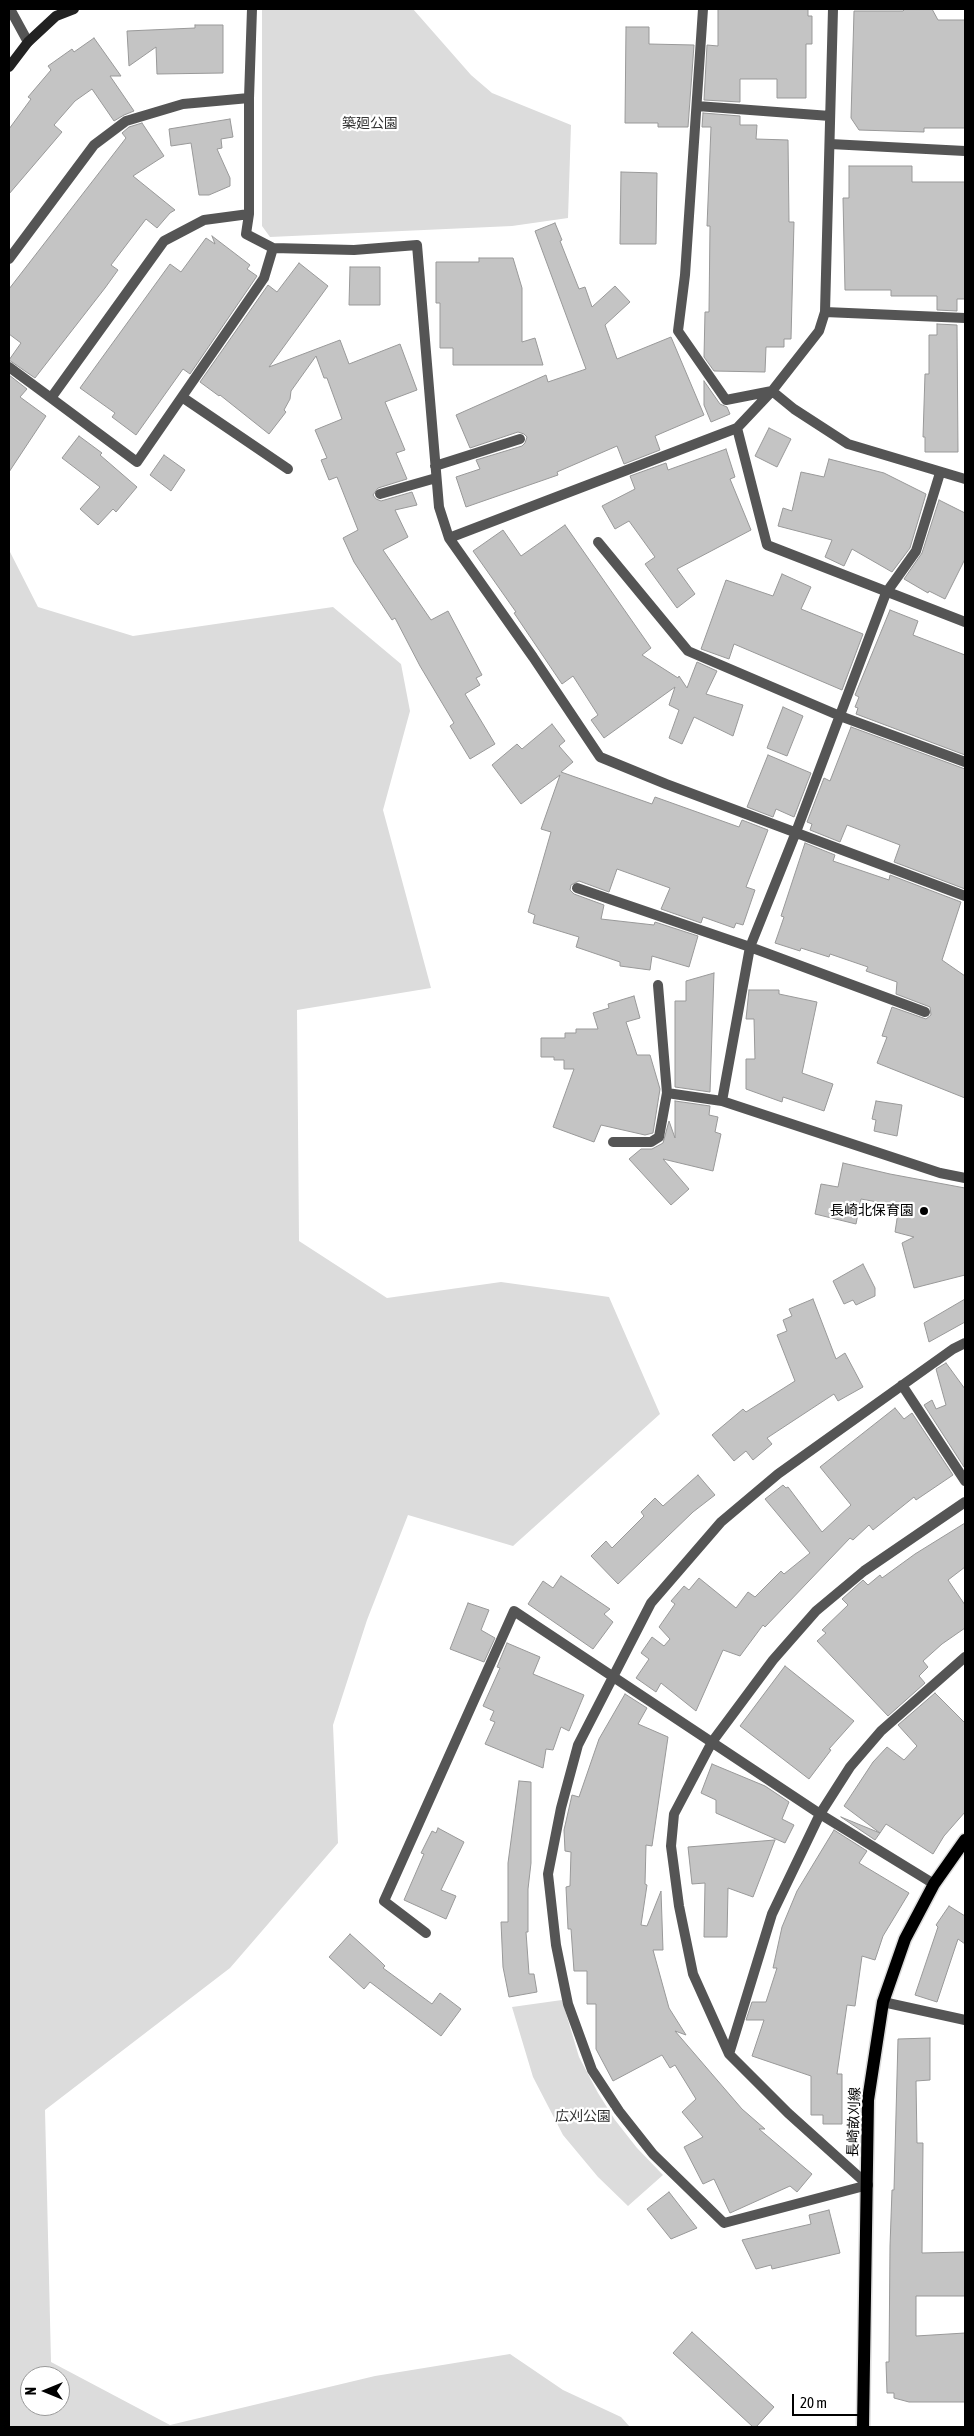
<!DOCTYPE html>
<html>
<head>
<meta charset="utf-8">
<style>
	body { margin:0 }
	#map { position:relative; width:974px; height:2436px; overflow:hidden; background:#fff; font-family:"Asap Condensed",sans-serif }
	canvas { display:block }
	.frame { position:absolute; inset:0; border:10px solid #000; pointer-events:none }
	.north { position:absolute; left:20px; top:2366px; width:50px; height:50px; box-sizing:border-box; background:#fff; border:1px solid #999; border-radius:50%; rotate:270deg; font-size:14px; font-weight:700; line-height:20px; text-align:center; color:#000 }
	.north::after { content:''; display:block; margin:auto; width:18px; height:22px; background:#000; clip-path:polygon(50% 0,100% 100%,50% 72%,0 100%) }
	.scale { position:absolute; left:792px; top:2394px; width:74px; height:22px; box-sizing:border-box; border:2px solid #000; border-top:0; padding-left:6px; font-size:15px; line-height:18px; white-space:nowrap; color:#000; -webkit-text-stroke:4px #fff; paint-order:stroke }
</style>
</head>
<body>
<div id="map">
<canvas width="974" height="2436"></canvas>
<div class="frame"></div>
<div class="north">N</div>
<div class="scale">20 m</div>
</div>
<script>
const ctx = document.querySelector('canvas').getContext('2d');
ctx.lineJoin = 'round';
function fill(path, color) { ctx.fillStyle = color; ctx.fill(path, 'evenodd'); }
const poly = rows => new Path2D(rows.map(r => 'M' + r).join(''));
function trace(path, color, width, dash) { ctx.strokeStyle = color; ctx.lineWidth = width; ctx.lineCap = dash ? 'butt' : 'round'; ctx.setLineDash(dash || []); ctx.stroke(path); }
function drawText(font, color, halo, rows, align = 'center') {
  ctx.font = font + ' "Asap Condensed","Noto Sans JP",sans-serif'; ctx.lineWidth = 4.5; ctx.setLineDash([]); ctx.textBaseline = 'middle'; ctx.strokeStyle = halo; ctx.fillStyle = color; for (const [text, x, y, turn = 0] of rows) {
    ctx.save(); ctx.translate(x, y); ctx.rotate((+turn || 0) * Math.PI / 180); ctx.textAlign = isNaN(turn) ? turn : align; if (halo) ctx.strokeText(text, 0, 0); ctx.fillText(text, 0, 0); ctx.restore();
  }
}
fill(poly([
	[262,9,413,9,471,75,492,93,571,125,568,218,512,226,270,237,262,226],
	[9,550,38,607,133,636,333,607,401,664,410,711,383,810,431,988,297,1010,299,1241,387,1298,501,1282,609,1297,660,1414,513,1546,408,1515,367,1620,333,1725,338,1843,230,1968,45,2110,51,2362,170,2425,375,2376,510,2354,563,2390,621,2417,630,2427,9,2427],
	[30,2376,60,2376,60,2406,30,2406],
	[562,2000,579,2057,598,2093,615,2120,637,2148,663,2175,628,2206,598,2177,563,2135,533,2077,512,2007]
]), '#dcdcdc');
const building = poly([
	[718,9,808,9,808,16,812,16,812,44,806,44,806,98,777,98,777,79,740,79,740,102,704,100,707,45,718,46,718,9],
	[905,9,932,9,938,20,965,20,965,128,924,128,924,132,859,130,851,118,854,11,903,11,905,9],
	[195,25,223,25,223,73,157,74,156,47,129,66,127,31,195,28,195,25],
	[626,27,649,27,649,44,694,45,688,127,658,127,658,123,625,123,626,27],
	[94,38,121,76,110,76,134,111,124,115,114,121,92,89,75,101,54,125,62,132,9,194,9,129,31,99,28,97,51,70,48,66,72,49,74,52,94,38],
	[703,113,740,116,740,125,757,125,756,139,788,140,789,222,794,222,791,339,784,339,784,347,766,347,765,372,714,371,704,357,705,312,709,312,710,226,707,226,711,127,702,127,703,113],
	[230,119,233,137,221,139,222,148,217,149,230,178,230,186,209,195,199,195,191,143,171,146,169,129,230,119],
	[142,123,164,156,133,176,175,210,170,213,157,228,146,219,111,265,118,270,105,288,35,378,9,360,21,343,9,334,9,289,126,138,122,133,129,127,142,123],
	[849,166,912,166,912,182,965,182,965,299,957,299,957,311,937,310,937,296,891,296,891,290,845,290,843,198,849,198,849,166],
	[621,172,657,173,656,244,620,244,621,172],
	[555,223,562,240,560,241,579,289,585,287,592,307,615,286,630,302,605,325,617,359,671,337,704,415,655,436,660,450,624,464,617,446,557,472,558,475,466,507,456,477,480,469,476,460,522,446,525,443,527,437,524,434,518,432,470,448,456,415,546,375,548,382,586,369,535,231,555,223],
	[212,236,250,265,247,269,257,276,190,374,183,369,136,435,112,417,115,413,80,388,170,264,181,272,206,238,215,244,212,236],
	[479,258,513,258,522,288,522,342,535,338,543,365,453,365,453,348,440,348,440,303,436,303,436,262,479,262,479,258],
	[299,263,328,286,269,367,340,340,349,364,400,344,417,390,385,402,405,450,396,453,407,479,378,488,373,495,376,499,381,501,412,492,417,505,395,510,408,537,383,550,431,620,448,611,482,675,476,678,480,685,465,694,495,744,470,759,450,726,454,723,420,666,395,618,392,620,354,562,343,538,358,530,337,477,329,480,321,460,327,458,315,430,342,419,327,378,324,378,316,356,291,391,290,399,284,410,286,412,269,434,220,395,219,396,200,382,268,285,277,292,299,263],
	[350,267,380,267,380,305,349,305,350,267],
	[937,324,957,325,958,452,925,452,925,437,923,437,925,374,929,374,929,335,937,335,937,324],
	[9,375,27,389,20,397,46,416,9,472,9,375],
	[704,381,720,404,727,407,730,414,711,422,704,405,704,381],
	[769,428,791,439,777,467,755,456,769,428],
	[79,436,102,453,100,455,137,487,116,512,113,509,98,525,80,509,100,487,62,458,79,436],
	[726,449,735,477,730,479,751,530,677,569,695,594,677,608,645,564,655,557,629,521,615,529,602,506,635,489,630,476,666,463,668,470,726,449],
	[164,455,185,470,171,491,150,475,164,455],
	[829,459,884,473,926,494,910,548,892,572,852,549,844,566,825,557,832,540,778,526,783,508,792,511,801,472,824,477,829,459],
	[939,500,965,513,965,559,945,599,929,591,928,593,904,579,922,553,939,500],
	[565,525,651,648,642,655,678,678,679,676,687,688,697,662,717,671,706,694,743,705,733,736,694,717,682,744,669,738,679,710,669,705,675,687,604,738,591,720,598,715,573,676,562,684,514,613,516,612,473,551,503,530,521,556,565,525],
	[782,574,811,587,801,609,863,634,842,690,734,644,729,659,701,649,726,580,773,596,782,574],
	[890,610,918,621,913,635,965,655,965,755,856,714,858,708,855,707,859,697,855,695,890,610],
	[783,707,803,716,787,756,767,748,783,707],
	[552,724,565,741,559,746,573,762,561,772,652,804,655,797,739,827,742,820,768,830,746,887,755,890,743,925,736,923,734,928,703,917,701,923,661,909,670,888,617,869,609,892,579,881,571,885,570,890,574,894,604,905,601,919,654,925,655,922,698,936,689,967,652,956,650,970,620,966,620,962,576,947,579,937,533,923,535,915,528,912,551,832,541,829,560,775,521,804,492,765,517,744,522,749,552,724],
	[851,727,965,769,965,889,894,862,900,845,847,825,840,842,810,830,812,824,807,822,824,778,830,781,851,727],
	[768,755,811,773,794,817,776,809,773,817,747,807,768,755],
	[805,843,835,855,833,861,889,880,890,875,961,902,942,960,965,976,965,1098,877,1063,887,1037,882,1036,892,1007,926,1019,931,1015,930,1007,896,994,897,982,866,971,868,967,830,954,829,957,801,948,800,951,775,943,784,917,781,916,805,843],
	[714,973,710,1092,675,1087,675,1001,686,1001,686,981,714,973],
	[749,990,779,990,779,994,817,1002,802,1073,833,1084,824,1111,783,1097,782,1102,746,1089,746,1059,755,1059,754,1019,746,1019,749,990],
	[634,996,640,1018,626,1022,637,1055,650,1055,660,1089,653,1133,645,1135,601,1125,594,1142,553,1127,574,1069,564,1069,564,1060,554,1060,554,1057,541,1057,541,1038,565,1038,565,1033,576,1033,576,1029,598,1029,593,1013,609,1008,608,1004,634,996],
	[675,1101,710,1106,709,1115,718,1117,715,1132,721,1134,713,1171,663,1159,689,1189,671,1205,629,1159,641,1149,652,1149,663,1143,669,1121,675,1138,675,1101],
	[876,1101,902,1105,897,1136,874,1131,876,1120,872,1119,876,1101],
	[843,1163,890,1174,965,1188,965,1275,914,1288,902,1243,914,1237,895,1232,899,1206,861,1199,856,1224,815,1214,821,1184,838,1187,843,1163],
	[863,1264,875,1288,875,1296,856,1305,853,1300,844,1304,833,1281,863,1264],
	[813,1299,836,1359,845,1353,863,1387,838,1401,834,1394,767,1438,772,1444,753,1460,746,1451,734,1461,712,1435,743,1409,746,1412,795,1381,777,1335,787,1331,783,1320,792,1316,789,1309,813,1299],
	[965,1299,965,1322,929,1342,924,1323,965,1299],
	[946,1363,965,1389,964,1467,924,1405,932,1400,936,1409,946,1405,936,1369,946,1363],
	[895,1408,904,1419,912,1413,953,1475,916,1500,914,1497,873,1530,869,1525,853,1540,850,1538,765,1627,763,1625,740,1656,723,1650,696,1711,661,1683,656,1692,636,1678,649,1659,641,1653,652,1637,664,1646,670,1639,659,1627,675,1604,671,1601,684,1586,689,1590,699,1578,736,1608,748,1592,755,1597,781,1571,784,1574,810,1553,765,1499,783,1485,786,1488,788,1487,822,1532,851,1505,820,1467,895,1408],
	[698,1475,715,1495,693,1512,618,1584,591,1556,606,1541,612,1548,644,1516,641,1512,655,1498,663,1506,698,1475],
	[965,1523,965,1567,948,1580,965,1605,965,1628,942,1644,923,1661,928,1667,919,1676,925,1683,888,1716,817,1641,826,1633,822,1630,848,1605,842,1599,863,1580,868,1585,880,1575,882,1578,915,1554,965,1523],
	[561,1576,610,1609,604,1614,613,1622,593,1649,528,1604,543,1581,553,1588,561,1576],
	[468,1603,489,1610,481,1630,495,1638,484,1662,450,1649,468,1603],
	[507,1643,540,1657,533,1674,584,1695,569,1731,561,1727,553,1750,546,1749,543,1768,485,1744,495,1722,490,1720,494,1711,483,1706,500,1668,497,1667,507,1643],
	[785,1666,854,1721,829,1749,831,1750,809,1779,740,1726,785,1666],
	[935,1693,965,1723,965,1812,944,1836,933,1854,886,1824,880,1833,844,1806,873,1762,887,1747,904,1760,917,1746,898,1725,935,1693],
	[625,1694,647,1708,638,1724,668,1737,652,1846,646,1845,645,1884,647,1885,641,1925,647,1926,661,1891,663,1950,653,1950,669,2008,686,2035,675,2031,742,2109,765,2129,759,2129,812,2174,797,2192,790,2186,730,2213,714,2179,703,2184,684,2147,703,2137,682,2112,696,2099,675,2065,670,2068,662,2055,613,2081,596,2049,596,2004,587,2004,587,1971,574,1971,571,1929,568,1929,566,1887,570,1886,571,1852,565,1851,564,1830,572,1795,579,1797,599,1739,625,1694],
	[712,1764,765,1786,789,1802,782,1819,794,1825,785,1843,716,1813,716,1800,701,1793,712,1764],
	[519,1781,531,1782,531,1863,528,1889,528,1932,526,1932,529,1974,534,1974,537,1992,509,1997,503,1967,501,1922,508,1922,508,1863,519,1781],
	[841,1817,880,1833,875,1840,841,1817],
	[438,1828,464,1842,441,1890,456,1896,446,1919,404,1900,424,1854,421,1853,432,1831,436,1833,438,1828],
	[834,1830,867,1851,859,1863,909,1893,883,1936,875,1960,862,1956,855,2006,847,2005,837,2074,842,2074,842,2124,823,2124,823,2115,811,2115,811,2076,752,2056,764,2020,746,2020,752,2002,766,2002,777,1968,773,1968,782,1927,797,1891,834,1830],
	[775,1840,753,1897,728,1888,727,1937,704,1937,705,1883,692,1884,688,1847,775,1840],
	[949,1906,965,1916,965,1944,958,1939,937,2002,915,1995,938,1927,936,1925,949,1906],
	[350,1934,380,1961,385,1966,383,1968,432,2004,440,1993,461,2009,441,2036,370,1982,364,1989,329,1957,350,1934],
	[930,2038,930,2080,916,2081,917,2143,923,2143,922,2253,965,2252,965,2296,916,2296,916,2336,965,2333,965,2402,909,2402,894,2398,894,2393,887,2393,886,2362,889,2362,890,2246,892,2190,894,2190,898,2039,930,2038],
	[669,2192,697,2228,671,2239,647,2209,669,2192],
	[829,2210,840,2253,772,2269,771,2265,756,2269,742,2240,811,2224,809,2215,829,2210],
	[692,2332,774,2407,756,2427,753,2427,673,2353,692,2332]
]);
fill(building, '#c4c4c4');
trace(building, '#999', 1);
const primary = poly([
	[863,2427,868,2100,883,2002,905,1939,934,1884,965,1840]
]);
trace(primary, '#dbdbdb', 15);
trace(poly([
	[10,9,28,42],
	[252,9,249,98,249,214,246,234,273,248,354,250,417,245,439,507,449,538,533,657,600,757,666,784,965,896],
	[703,9,685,275,678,331,726,400,772,391],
	[697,106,830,116],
	[830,144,965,151],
	[9,259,94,145,126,121,183,104,249,98],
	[825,312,965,318],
	[9,367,51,398,164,241,204,220,249,214],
	[772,391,794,409,848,444,965,479],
	[182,397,288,469],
	[51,398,137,462,264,278,273,248],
	[737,428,767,545,965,622],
	[435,466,520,439],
	[940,473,916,551,886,593,796,832,750,947,722,1101,940,1173,965,1178],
	[380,494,436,478],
	[449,538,737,428,772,391,819,331,825,312,833,9],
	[598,542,688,651,840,716,965,762],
	[577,888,750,947,925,1012],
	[667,1093,722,1101],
	[613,1142,651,1142,659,1137,667,1093,658,985],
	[902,1385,965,1481],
	[426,1933,384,1901,514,1611,820,1814,934,1884],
	[883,2002,965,2020],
	[729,2054,772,1914,820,1814,850,1767,881,1731,965,1657],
	[868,2185,724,2223,653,2154,619,2111,592,2070,568,2004,556,1945,548,1874,561,1808,578,1745,651,1603,721,1522,778,1474,953,1349,965,1343],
	[868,2185,788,2113,729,2054,693,1974,679,1906,671,1846,674,1814,712,1742,773,1660,816,1611,864,1571,965,1502]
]), '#555', 10);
trace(poly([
	[9,67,28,42,56,16,74,9]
]), '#222', 10);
trace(primary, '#000', 12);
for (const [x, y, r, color] of [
	[924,1211,5,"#000"]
]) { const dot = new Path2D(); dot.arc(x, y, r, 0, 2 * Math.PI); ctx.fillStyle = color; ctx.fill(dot); trace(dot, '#fff', 2); }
drawText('14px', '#333', '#fff', [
	["築廻公園",370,124],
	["広刈公園",583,2117]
]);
drawText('14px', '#000', '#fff', [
	["長崎北保育園",914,1211]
], 'right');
drawText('14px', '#000', '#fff', [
	["長崎畝刈線",854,2122,-88]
]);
</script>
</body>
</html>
